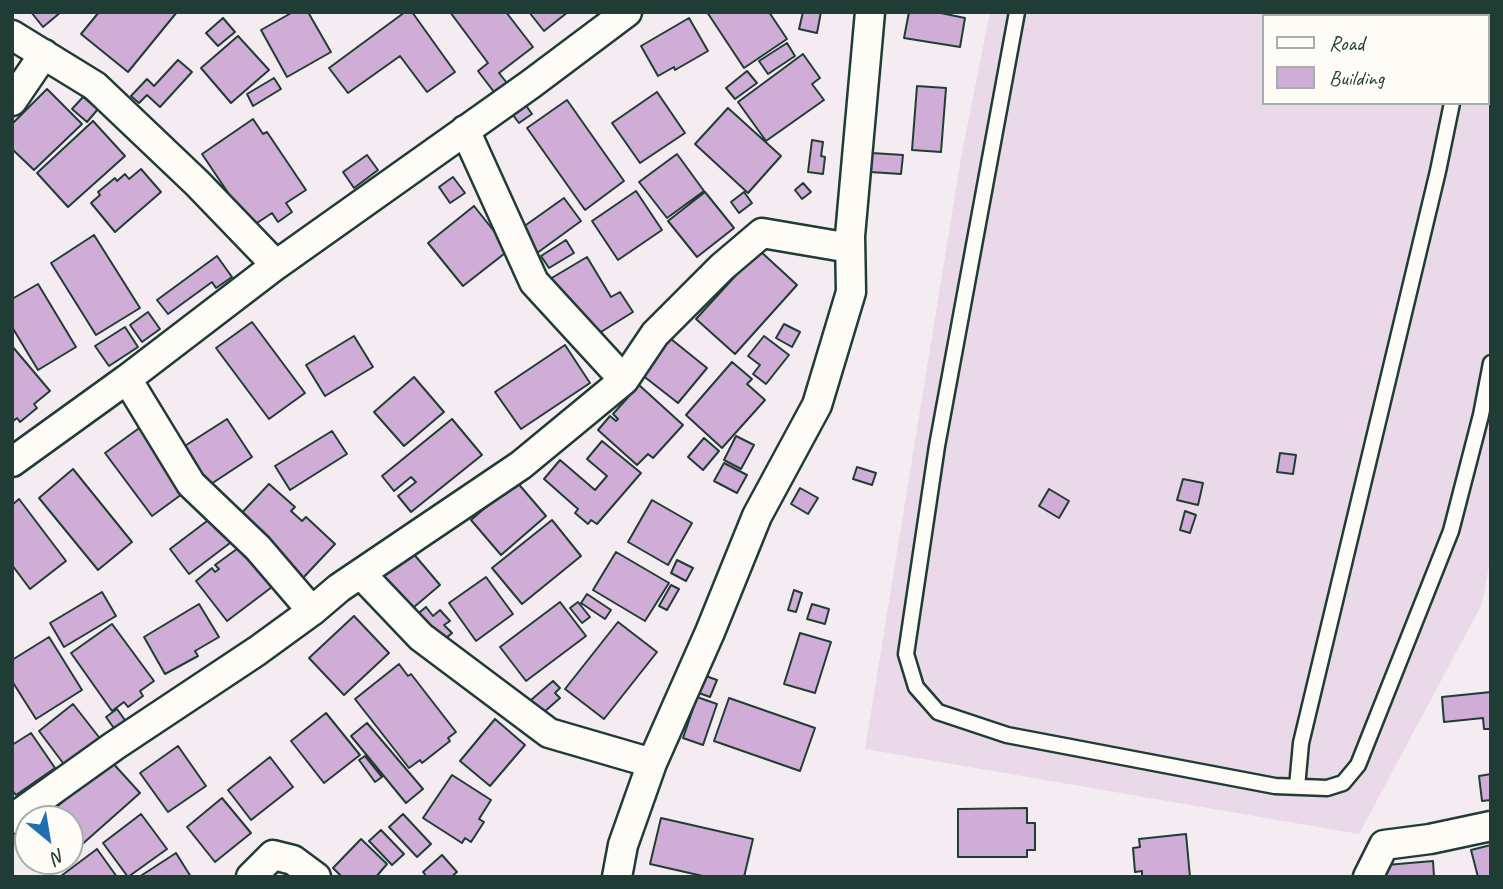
<!DOCTYPE html>
<html>
<head>
<meta charset="utf-8">
<style>
	body { margin:0 }
	#map { position:relative; width:1503px; height:889px; overflow:hidden; background:#f4ecf1; font-family:Caveat,sans-serif }
	canvas { display:block }
	.frame { position:absolute; inset:0; border:14px solid #1f3d34; pointer-events:none }
	.legend { position:absolute; left:1262px; top:14px; width:228px; height:91px; box-sizing:border-box; background:#fdfcf7; border:2px solid #a4b0a9; margin:0; padding:9px 12px; list-style:none; font-size:21px; color:#1f3d34 }
	.legend li { display:flex; align-items:center; gap:14px; height:35px }
	.legend b { width:35px; border:2px solid #a4b0a9 }
	.north { position:absolute; left:14px; top:805px; width:70px; height:70px; box-sizing:border-box; background:#fdfcf7; border:2px solid #a4b0a9; border-radius:50%; rotate:150deg; font-size:19px; font-weight:700; line-height:28px; text-align:center; color:#1f3d34 }
	.north::after { content:''; display:block; margin:auto; width:24px; height:32px; background:#1f6fb2; clip-path:polygon(50% 0,100% 100%,50% 72%,0 100%) }
</style>
</head>
<body>
<div id="map">
<canvas width="1503" height="889"></canvas>
<div class="frame"></div>
<ul class="legend">
<li><b style="height:9px;background:#fdfcf7"></b>Road</li>
<li><b style="height:19px;background:#d0add7"></b>Building</li>
</ul>
<div class="north">N</div>
</div>
<script>
const ctx = document.querySelector('canvas').getContext('2d');
ctx.lineJoin = 'round';
function fill(path, color) { ctx.fillStyle = color; ctx.fill(path, 'evenodd'); }
const poly = rows => new Path2D(rows.map(r => 'M' + r).join(''));
function trace(path, color, width, dash) { ctx.strokeStyle = color; ctx.lineWidth = width; ctx.lineCap = dash ? 'butt' : 'round'; ctx.setLineDash(dash || []); ctx.stroke(path); }
fill(poly([
	[990,12,1491,12,1491,555,1482,604,1359,834,865,749,961,158],
	[1263,16,1487,16,1487,103,1263,103]
]), '#e9d9e9');
const building = poly([
	[31,12,61,12,43,27,31,12],
	[99,12,177,12,128,72,81,34,99,12],
	[293,12,308,12,331,52,287,77,261,30,293,12],
	[405,12,412,12,455,72,427,92,400,56,348,93,329,68,405,12],
	[450,12,506,12,533,47,499,73,507,83,494,92,478,71,488,63,450,12],
	[529,12,568,12,544,31,529,12],
	[707,12,769,12,787,39,744,68,707,12],
	[803,12,821,12,817,33,799,29,803,12],
	[909,12,936,12,965,18,960,47,904,38,909,12],
	[223,18,235,32,218,46,206,33,223,18],
	[689,18,708,51,675,70,674,67,658,76,641,46,689,18],
	[238,36,269,70,231,103,201,68,238,36],
	[787,43,795,56,768,74,759,61,787,43],
	[803,54,820,78,812,84,824,100,766,141,738,102,803,54],
	[178,60,192,72,160,107,147,95,139,103,131,96,147,79,154,86,178,60],
	[747,71,757,83,735,99,726,88,747,71],
	[274,78,281,89,253,106,247,94,274,78],
	[917,86,946,88,941,152,912,150,917,86],
	[47,89,82,124,34,170,12,149,12,124,47,89],
	[657,92,685,133,640,163,612,123,657,92],
	[83,97,98,109,87,122,72,109,83,97],
	[520,97,532,114,519,123,506,106,520,97],
	[567,100,624,181,585,210,527,128,567,100],
	[728,108,781,156,748,193,695,144,728,108],
	[253,119,263,134,267,132,306,190,286,203,292,212,278,222,272,213,251,227,202,154,253,119],
	[93,121,125,156,68,207,37,173,93,121],
	[812,140,823,142,821,156,825,157,823,174,808,172,812,140],
	[872,153,903,155,901,174,870,172,872,153],
	[677,154,704,191,667,218,639,182,677,154],
	[367,155,378,170,354,188,343,172,367,155],
	[141,169,161,192,115,232,91,203,100,195,98,192,115,178,117,181,125,174,129,179,141,169],
	[453,177,465,193,450,203,439,187,453,177],
	[803,183,811,192,802,199,795,190,803,183],
	[636,191,662,230,618,260,592,221,636,191],
	[705,192,734,228,697,257,668,221,705,192],
	[744,192,752,203,739,213,731,202,744,192],
	[564,198,581,221,533,256,516,232,564,198],
	[474,206,509,250,463,286,428,243,474,206],
	[94,235,140,308,96,335,51,263,94,235],
	[566,240,574,253,549,268,541,256,566,240],
	[759,250,797,285,735,354,696,319,759,250],
	[217,256,232,277,216,288,212,282,168,314,157,300,217,256],
	[587,257,611,297,620,292,633,312,588,340,550,279,587,257],
	[38,284,76,347,38,370,12,327,12,299,38,284],
	[148,312,160,329,142,342,130,325,148,312],
	[252,322,305,393,269,419,216,348,252,322],
	[784,324,800,332,792,347,776,338,784,324],
	[125,327,138,347,109,366,95,346,125,327],
	[666,335,707,368,678,403,637,371,666,335],
	[354,336,373,367,325,396,306,365,354,336],
	[764,336,789,355,766,384,753,374,760,365,748,356,764,336],
	[565,345,590,383,521,429,495,392,565,345],
	[12,346,50,391,34,404,37,408,20,422,17,418,12,422,12,346],
	[732,362,752,379,747,384,765,400,722,448,686,415,732,362],
	[414,377,444,412,404,446,374,412,414,377],
	[639,385,683,425,653,458,648,454,637,465,598,430,610,416,616,421,618,419,613,414,639,385],
	[227,419,252,457,205,488,180,449,227,419],
	[452,419,482,455,411,512,398,496,416,482,411,477,394,491,382,476,452,419],
	[142,426,189,489,152,516,105,453,142,426],
	[332,431,347,454,290,490,275,466,332,431],
	[736,436,754,445,741,469,724,460,736,436],
	[704,438,719,451,703,470,688,457,704,438],
	[602,441,641,473,597,524,591,520,588,524,575,513,578,509,544,479,560,460,595,490,607,476,587,459,602,441],
	[1280,453,1296,455,1293,474,1277,472,1280,453],
	[724,463,747,475,737,493,714,481,724,463],
	[857,467,876,473,872,485,853,479,857,467],
	[73,469,132,542,98,570,39,498,73,469],
	[1183,479,1203,483,1198,505,1177,500,1183,479],
	[516,481,546,516,501,555,471,520,516,481],
	[269,484,295,507,291,511,302,521,306,517,335,544,302,579,236,519,269,484],
	[800,488,818,498,808,514,791,504,800,488],
	[1049,489,1069,501,1059,518,1039,506,1049,489],
	[19,499,66,561,30,589,12,565,12,505,19,499],
	[652,500,692,523,668,565,628,542,652,500],
	[1185,511,1196,515,1190,533,1180,530,1185,511],
	[215,515,234,540,189,574,170,549,215,515],
	[552,520,581,556,522,604,492,568,552,520],
	[241,546,272,587,227,621,196,581,212,568,215,572,219,569,215,565,241,546],
	[412,552,440,585,407,613,379,580,412,552],
	[616,552,669,583,645,621,593,590,616,552],
	[677,560,693,568,686,581,671,573,677,560],
	[486,577,513,614,476,641,449,603,486,577],
	[671,585,679,589,667,610,659,606,671,585],
	[794,590,802,593,796,612,788,610,794,590],
	[102,592,116,616,64,647,50,623,102,592],
	[587,594,611,610,605,619,581,603,587,594],
	[560,602,586,636,526,681,500,647,560,602],
	[578,602,590,617,582,623,570,608,578,602],
	[199,604,219,637,195,651,198,656,165,674,144,637,199,604],
	[812,604,829,609,825,624,807,619,812,604],
	[426,607,433,616,440,610,450,621,444,625,452,633,438,645,414,617,426,607],
	[354,616,389,653,344,695,309,658,354,616],
	[618,622,657,652,604,719,565,689,618,622],
	[112,624,154,681,140,691,143,696,128,707,124,702,112,711,71,653,112,624],
	[800,633,831,642,815,693,784,684,800,633],
	[49,637,82,690,36,719,12,681,12,660,49,637],
	[399,664,408,676,411,674,456,732,448,738,450,741,422,763,420,760,409,768,355,699,399,664],
	[703,675,717,680,710,697,696,692,703,675],
	[553,681,560,688,555,693,560,698,543,713,531,700,553,681],
	[1491,692,1491,729,1484,729,1483,718,1444,722,1442,697,1491,692],
	[697,697,717,704,703,745,683,738,697,697],
	[729,698,815,728,800,771,714,741,729,698],
	[73,704,102,741,66,767,39,731,73,704],
	[117,709,127,723,116,731,106,717,117,709],
	[326,713,360,755,324,783,291,741,326,713],
	[495,719,525,745,490,786,460,761,495,719],
	[367,723,423,789,406,803,351,736,367,723],
	[31,733,55,768,16,795,12,790,12,745,31,733],
	[178,746,206,786,168,812,140,773,178,746],
	[365,756,382,777,375,782,359,760,365,756],
	[270,757,293,787,251,820,228,790,270,757],
	[110,760,140,793,70,855,70,819,43,819,110,760],
	[1491,774,1491,800,1482,801,1479,776,1491,774],
	[452,775,491,800,479,819,484,822,471,842,465,838,462,843,423,818,452,775],
	[222,798,251,833,215,862,187,827,222,798],
	[1027,808,1027,823,1035,823,1035,850,1027,850,1027,857,958,857,958,809,1027,808],
	[141,814,167,849,128,877,103,843,141,814],
	[403,814,431,844,417,857,389,827,403,814],
	[661,818,753,839,744,877,707,877,650,864,661,818],
	[381,830,404,854,392,865,369,841,381,830],
	[1186,834,1190,877,1142,877,1142,871,1135,872,1133,848,1140,847,1139,839,1186,834],
	[361,839,387,864,376,877,342,877,333,868,361,839],
	[1491,845,1491,877,1478,877,1471,850,1491,845],
	[97,849,117,877,62,877,61,876,97,849],
	[176,853,191,877,139,877,176,853],
	[442,855,457,872,451,877,427,877,423,872,442,855],
	[1433,861,1434,877,1375,877,1375,866,1433,861]
]);
fill(building, '#d0add7');
trace(building, '#1f3d34', 2);
const service = poly([
	[1017,12,937,446,906,654,916,687,938,712,1007,735,1275,786,1327,788,1343,783,1358,765,1451,531,1481,415,1491,363],
	[1470,16,1470,12],
	[1297,787,1301,743,1438,171,1452,103]
]);
const minor = poly([
	[12,35,95,86,197,183,276,265],
	[12,101,44,54],
	[465,130,534,282,624,380],
	[127,379,191,484,258,548,312,611],
	[12,462,127,379,276,265,531,84,627,12],
	[361,574,421,637,549,733,652,763],
	[12,819,114,746,257,651,312,611,339,588,521,465,624,380,655,334,722,267,762,233,850,248],
	[251,877,273,855,293,860,316,877],
	[617,877,623,845,652,763,710,632,757,516,817,405,851,292,850,236,870,12],
	[1368,877,1384,845,1430,839,1491,826]
]);
trace(service, '#1f3d34', 19);
trace(minor, '#1f3d34', 33);
trace(service, '#fdfcf7', 14);
trace(minor, '#fdfcf7', 28);
</script>
</body>
</html>
